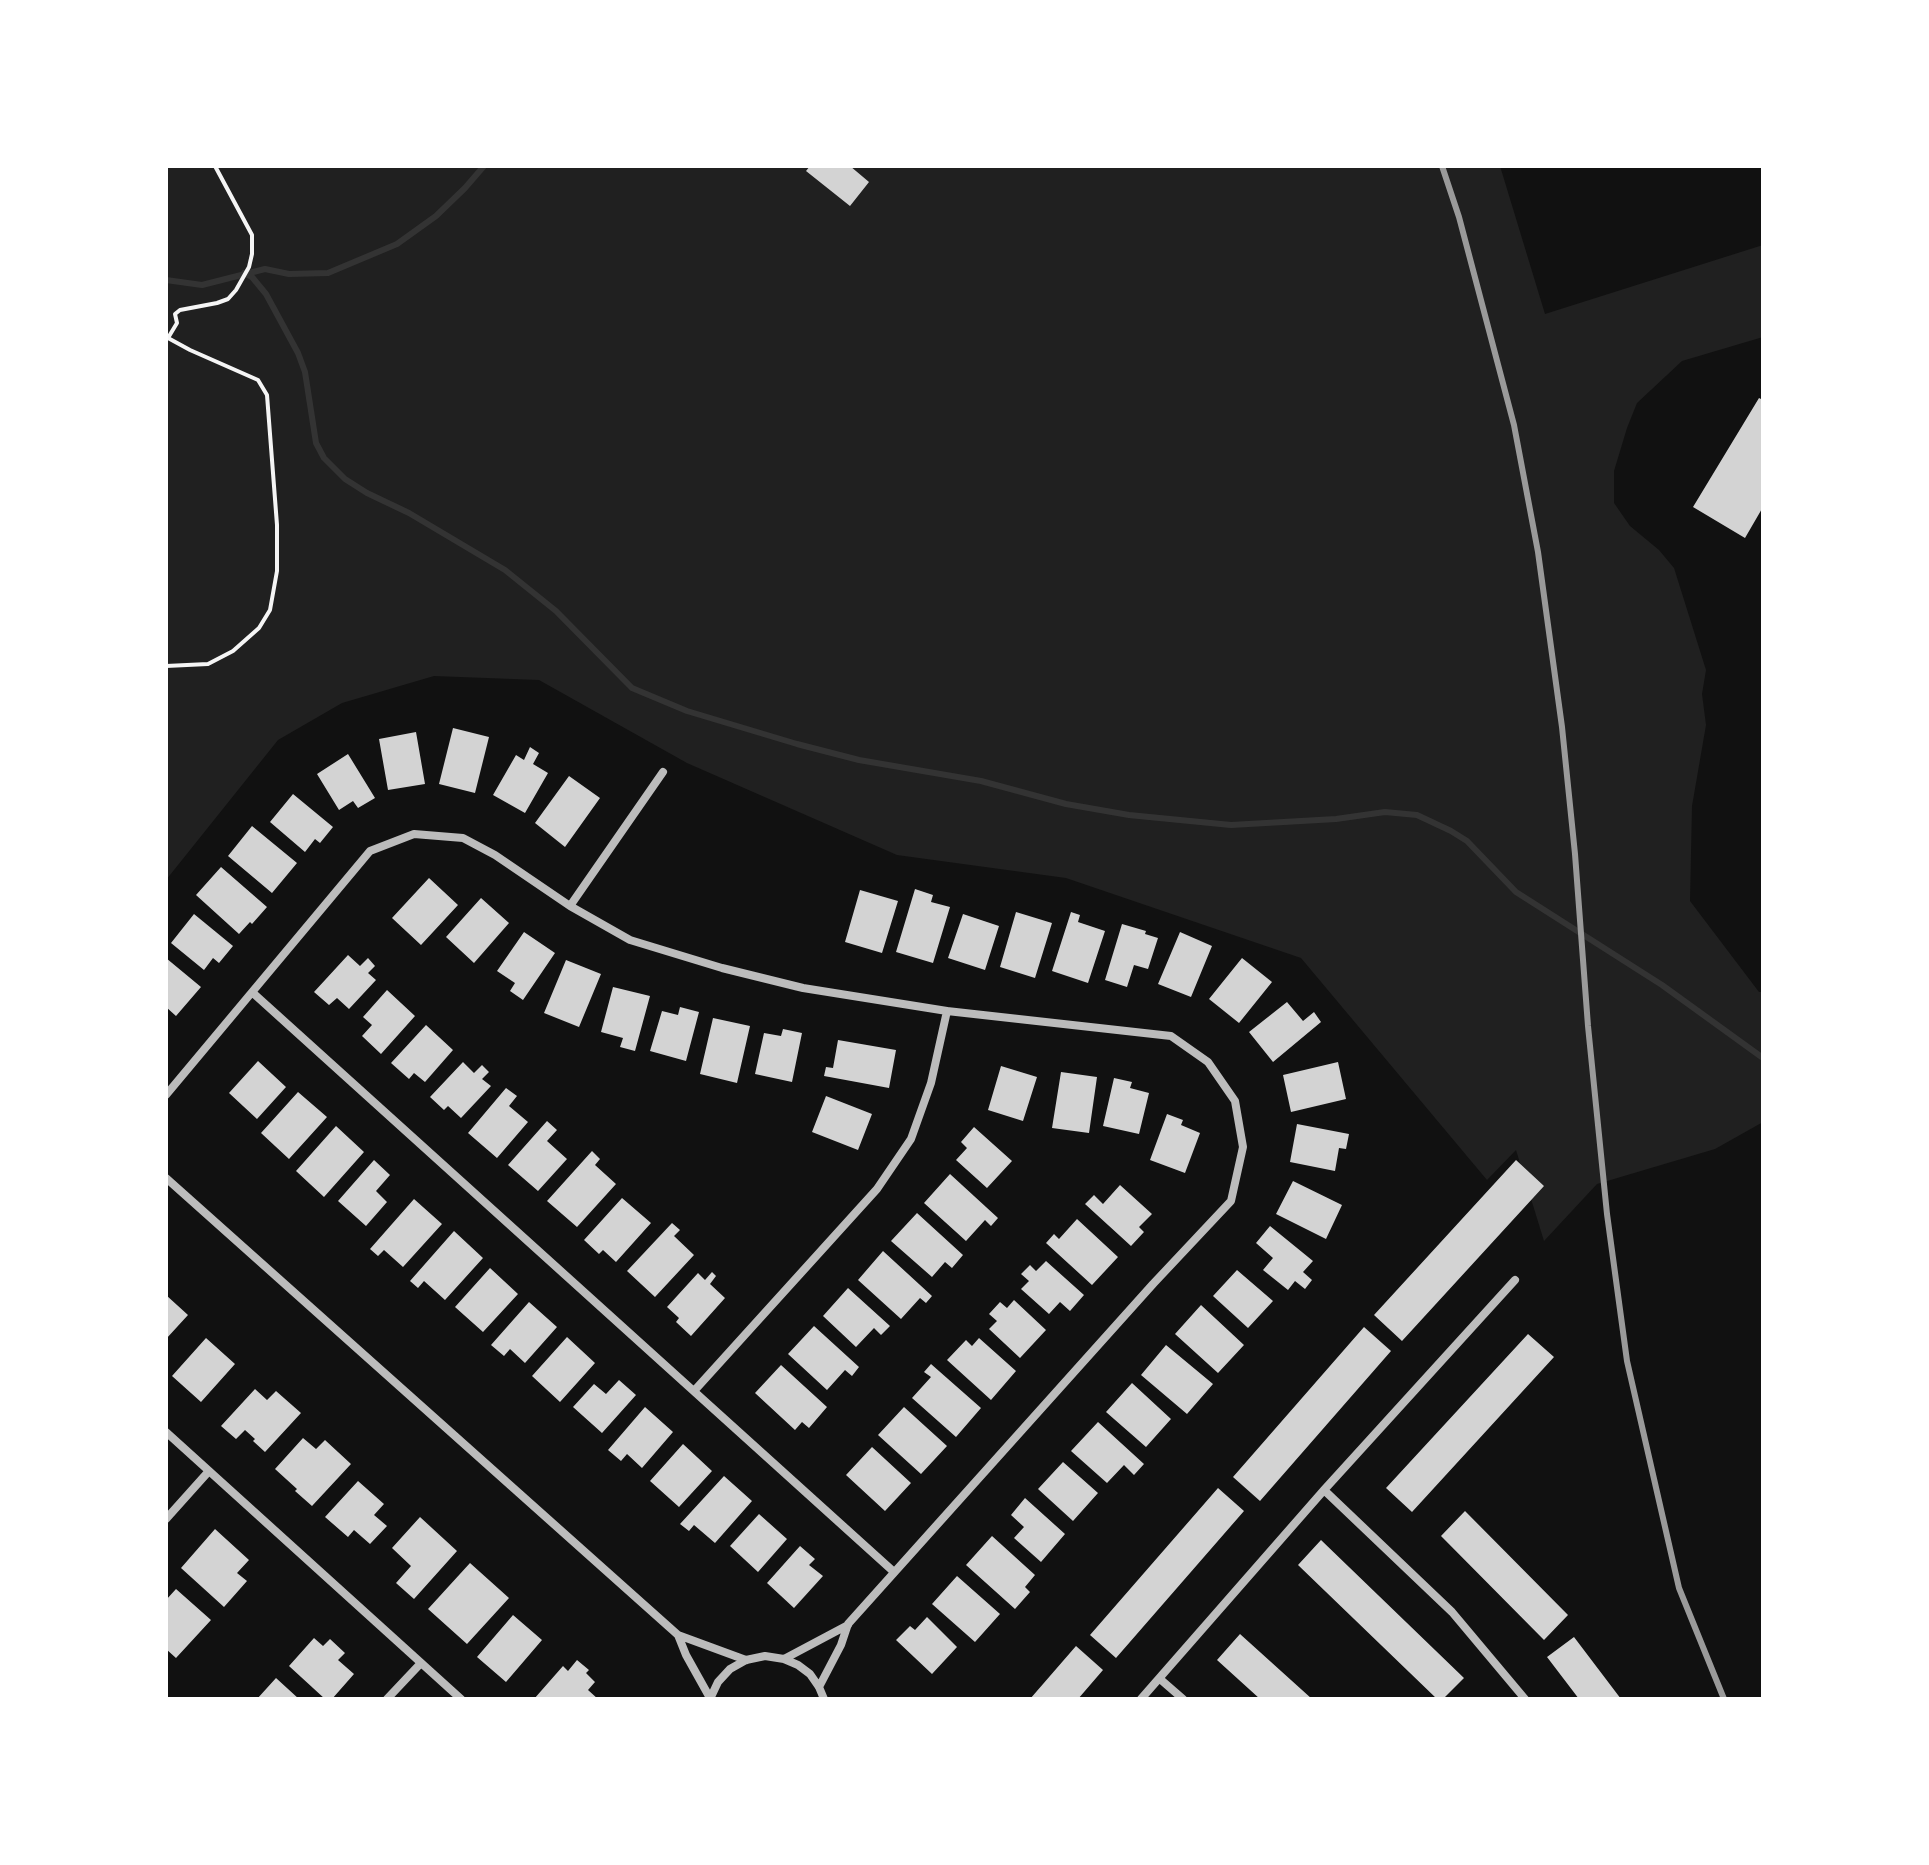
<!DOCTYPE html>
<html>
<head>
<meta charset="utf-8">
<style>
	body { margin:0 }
	#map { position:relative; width:1929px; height:1865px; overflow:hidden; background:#111; font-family:Jost,sans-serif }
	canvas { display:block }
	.frame { position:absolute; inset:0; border:168px solid #fff; pointer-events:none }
</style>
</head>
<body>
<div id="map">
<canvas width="1929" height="1865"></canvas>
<div class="frame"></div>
</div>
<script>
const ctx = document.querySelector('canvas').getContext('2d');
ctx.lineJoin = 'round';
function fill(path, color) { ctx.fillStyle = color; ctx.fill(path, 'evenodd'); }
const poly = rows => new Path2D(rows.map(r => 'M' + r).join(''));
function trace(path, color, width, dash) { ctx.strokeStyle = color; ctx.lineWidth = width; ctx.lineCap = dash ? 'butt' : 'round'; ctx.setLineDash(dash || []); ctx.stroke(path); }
fill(poly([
	[166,166,1500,166,1545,314,1763,245,1763,337,1682,361,1637,403,1627,428,1614,471,1614,503,1630,526,1659,550,1674,568,1706,670,1702,694,1706,725,1692,806,1690,901,1759,992,1763,992,1763,1122,1715,1149,1597,1184,1544,1241,1516,1150,1487,1180,1301,958,1066,878,897,855,687,763,539,680,434,676,342,703,278,740,166,880]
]), '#202020');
trace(poly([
	[244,273,252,277,266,294,298,353,305,372,316,443,324,458,345,479,367,493,409,513,505,570,556,611,632,688,687,711,797,744,859,760,981,781,1066,804,1129,815,1231,825,1336,819,1385,812,1417,815,1451,831,1467,841,1516,892,1662,985,1763,1058],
	[166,280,202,285,265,269,289,274,328,273,397,244,436,216,465,188,484,166]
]), '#333', 6);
fill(poly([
	[810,166,850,166,869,182,850,206,806,171],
	[1759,398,1763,400,1763,507,1745,538,1693,507],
	[453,728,489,737,475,793,439,784],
	[416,732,425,784,388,790,379,739],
	[530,747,539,753,533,764,548,773,525,813,493,795,516,755,524,760],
	[348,754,375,798,358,808,353,801,339,810,317,774],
	[569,776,600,798,565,847,535,823],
	[293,794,333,827,320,843,315,839,305,852,270,822],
	[252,826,297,863,272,893,228,856],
	[221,867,267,907,252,924,250,922,239,934,196,895],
	[429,878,458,905,421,945,392,918],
	[915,889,933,895,931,902,950,907,933,963,896,952],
	[860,890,898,901,882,953,845,942],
	[481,898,509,923,474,963,446,937],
	[1016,912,1052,923,1035,978,1000,967],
	[1071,912,1080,915,1078,922,1105,931,1088,983,1052,971],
	[194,914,233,946,219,963,213,958,204,970,171,943],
	[963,914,999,926,985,970,948,958],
	[1122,924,1146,931,1145,934,1158,938,1148,969,1134,965,1127,987,1105,980],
	[524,932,555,953,523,1000,510,991,515,983,497,971],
	[1180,932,1212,946,1191,997,1158,984],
	[348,955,360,966,368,958,375,966,368,973,376,980,349,1009,337,998,329,1005,314,992],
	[166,958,201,987,176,1016,166,1007],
	[1242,958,1272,982,1239,1023,1209,999],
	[566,960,601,974,579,1027,544,1013],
	[613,987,650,996,635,1051,620,1047,623,1038,601,1032],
	[387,990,415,1016,381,1054,362,1036,372,1025,363,1017],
	[1287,1002,1303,1021,1314,1012,1321,1022,1273,1062,1249,1032],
	[680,1007,699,1012,686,1061,650,1051,662,1011,678,1015],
	[713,1018,750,1026,737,1083,700,1074],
	[426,1025,453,1050,425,1082,414,1073,409,1079,391,1063],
	[783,1029,802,1033,792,1082,755,1074,764,1033,781,1036],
	[838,1040,896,1050,889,1088,824,1076,826,1067,833,1068],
	[258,1061,286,1087,257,1119,229,1093],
	[463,1062,474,1073,482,1065,489,1072,482,1079,491,1086,461,1118,448,1106,444,1110,430,1097],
	[1338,1062,1346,1099,1291,1112,1283,1075],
	[1001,1066,1037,1077,1023,1121,988,1110],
	[1061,1072,1097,1077,1089,1133,1052,1128],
	[1114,1078,1132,1082,1130,1088,1149,1093,1139,1134,1103,1126],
	[506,1088,517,1096,509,1106,528,1122,497,1158,468,1133],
	[298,1092,327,1117,289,1159,261,1133],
	[826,1096,872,1114,858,1150,812,1132],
	[1167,1114,1183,1120,1181,1125,1200,1133,1185,1173,1150,1160],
	[547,1121,557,1130,547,1141,567,1159,538,1191,508,1165],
	[1297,1124,1349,1134,1346,1149,1339,1148,1335,1171,1290,1162],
	[336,1126,364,1152,324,1197,296,1171],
	[974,1127,1012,1161,987,1188,956,1160,967,1148,961,1142],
	[592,1151,600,1159,595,1165,616,1184,577,1227,547,1201],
	[374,1160,390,1175,376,1191,387,1202,366,1226,338,1201],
	[1516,1160,1544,1186,1402,1341,1374,1315],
	[950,1174,998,1218,991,1226,985,1220,966,1241,924,1203],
	[1293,1181,1342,1205,1326,1239,1276,1214],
	[1120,1185,1152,1214,1139,1227,1144,1232,1131,1246,1085,1204,1094,1195,1103,1204],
	[622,1198,651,1223,616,1262,603,1250,599,1254,584,1240],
	[414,1199,442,1224,403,1267,384,1250,378,1256,370,1249],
	[917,1213,963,1255,952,1268,945,1262,932,1277,891,1241],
	[1077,1219,1118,1257,1092,1285,1046,1243,1054,1234,1059,1239],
	[672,1223,680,1230,674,1236,694,1255,655,1297,627,1271],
	[1270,1226,1313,1261,1303,1272,1312,1280,1305,1289,1295,1281,1288,1290,1263,1270,1273,1258,1256,1243],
	[454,1231,483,1258,445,1300,424,1281,418,1288,410,1281],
	[883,1251,932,1296,926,1303,920,1298,901,1319,858,1280],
	[1046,1261,1084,1295,1070,1311,1060,1302,1049,1314,1021,1289,1029,1281,1021,1274,1030,1265,1036,1271],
	[490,1268,518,1294,483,1332,455,1307],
	[1237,1270,1273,1301,1248,1328,1213,1296],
	[712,1272,716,1276,710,1284,725,1298,691,1336,676,1322,679,1318,667,1307,698,1273,705,1280],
	[848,1288,890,1326,881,1335,874,1328,856,1347,823,1316],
	[166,1295,188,1315,166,1339],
	[1014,1300,1046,1330,1020,1358,989,1329,997,1321,989,1314,1000,1302,1007,1308],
	[529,1302,557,1327,525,1363,510,1349,504,1356,491,1345],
	[1201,1305,1244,1345,1218,1373,1175,1334],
	[814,1326,859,1367,852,1376,845,1370,827,1390,788,1354],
	[1364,1327,1391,1351,1260,1501,1233,1477],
	[1528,1334,1554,1357,1412,1512,1386,1488],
	[567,1337,595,1363,560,1402,532,1376],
	[206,1338,235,1364,201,1402,172,1376],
	[979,1338,1016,1371,991,1400,947,1360,966,1340,972,1346],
	[1166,1345,1213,1384,1187,1414,1141,1375],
	[931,1364,981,1408,956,1437,912,1398,931,1377,924,1372],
	[781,1365,827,1407,809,1428,802,1422,795,1430,755,1393],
	[619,1380,636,1395,602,1433,573,1407,594,1384,606,1394],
	[1132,1383,1171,1419,1146,1447,1106,1412],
	[255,1389,267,1400,276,1391,301,1413,265,1452,253,1441,255,1439,245,1430,236,1439,221,1426],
	[645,1407,673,1432,642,1468,627,1454,621,1461,608,1450],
	[904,1407,947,1446,921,1474,878,1435],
	[1098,1422,1144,1464,1134,1475,1124,1465,1107,1483,1071,1451],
	[303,1438,316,1449,325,1440,351,1464,312,1506,295,1491,297,1489,275,1469],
	[683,1444,712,1471,679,1507,650,1481],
	[872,1447,911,1483,885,1511,846,1475],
	[1063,1462,1098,1493,1073,1521,1038,1489],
	[724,1476,752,1501,715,1543,694,1525,689,1531,680,1524],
	[358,1481,384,1504,374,1515,387,1526,370,1544,354,1530,348,1537,325,1517],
	[1218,1488,1244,1511,1116,1658,1090,1635],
	[1025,1498,1065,1534,1041,1562,1014,1538,1024,1527,1011,1515],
	[1465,1511,1568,1615,1544,1640,1441,1536],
	[759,1514,787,1539,758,1572,730,1546],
	[420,1517,457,1551,414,1599,396,1583,411,1566,392,1548],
	[215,1529,249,1560,237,1573,247,1581,224,1607,181,1568],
	[992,1536,1035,1575,1025,1587,1030,1592,1015,1609,966,1565],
	[1321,1540,1464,1678,1443,1699,1437,1699,1298,1565],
	[800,1546,815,1559,809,1565,823,1576,794,1608,767,1583],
	[470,1563,509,1598,467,1644,428,1609],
	[957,1576,1000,1614,975,1642,932,1604],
	[176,1589,211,1620,176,1658,166,1649,166,1600],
	[513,1615,542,1640,506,1682,477,1657],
	[927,1617,957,1647,932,1674,896,1640,910,1626,915,1630],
	[1240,1634,1312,1699,1260,1699,1217,1660],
	[1574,1637,1621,1699,1579,1699,1547,1657],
	[314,1638,323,1646,330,1639,345,1653,338,1660,354,1674,332,1699,325,1699,289,1666],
	[1076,1646,1103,1670,1078,1699,1030,1699],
	[577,1660,589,1670,586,1673,595,1682,588,1690,598,1699,534,1699,563,1666,568,1671],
	[276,1678,299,1699,257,1699]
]), '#d3d3d3');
trace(poly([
	[168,338,177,323,175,314,180,310,217,303,228,299,236,290,249,267,252,254,252,235,215,166],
	[166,666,208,664,233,651,259,628,270,610,277,571,277,525,267,395,258,380,190,350,168,338]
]), '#f5f5f5', 4);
trace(poly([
	[570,906,663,772],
	[253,993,894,1572],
	[166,1095,370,851,414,834,463,838,495,855,570,906,630,940,722,968,803,988,947,1011,1171,1036,1208,1062,1235,1101,1243,1147,1231,1201,1153,1284,848,1624,841,1645,819,1687],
	[166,1178,678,1635,746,1660],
	[694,1391,877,1189,911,1139,931,1083,947,1011],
	[166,1432,461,1699],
	[1324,1490,1452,1612,1525,1699],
	[166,1519,209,1471],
	[678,1635,686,1655,710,1698],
	[784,1659,848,1625],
	[1160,1679,1183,1699],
	[387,1699,421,1663],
	[710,1699,718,1682,730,1669,746,1660,765,1656,784,1659,798,1665,810,1674,819,1687,824,1699],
	[1141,1699,1324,1490,1515,1280]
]), '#bcbcbc', 8);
trace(poly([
	[1442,166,1459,217,1514,425,1538,552,1562,727,1575,854,1588,1026,1607,1214,1627,1361,1679,1588,1724,1699]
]), '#9a9a9a', 6);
</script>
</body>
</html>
